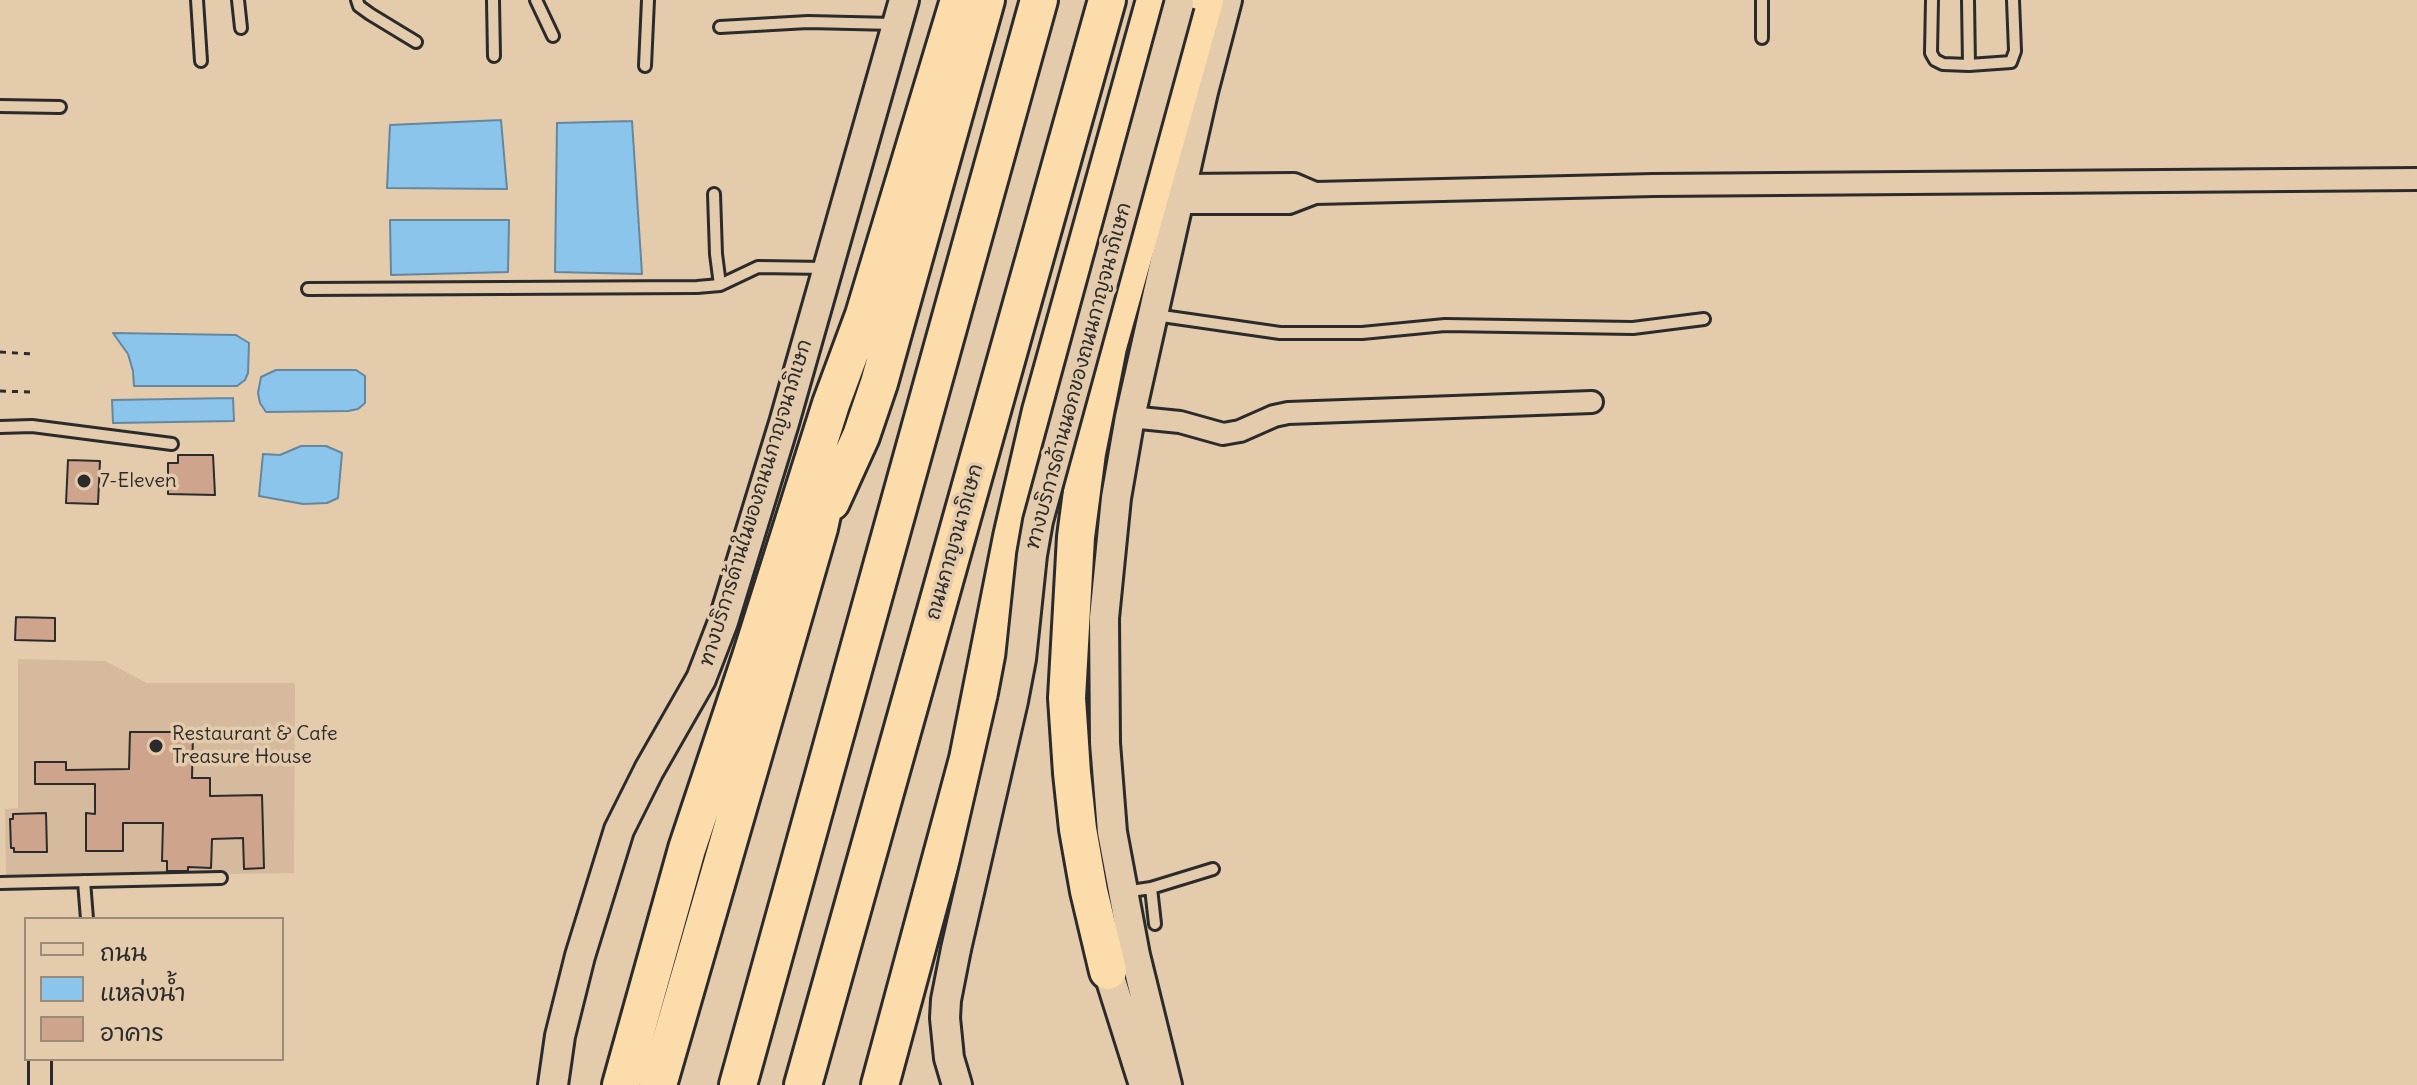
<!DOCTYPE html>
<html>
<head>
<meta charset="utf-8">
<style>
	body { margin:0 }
	#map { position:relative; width:2417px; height:1085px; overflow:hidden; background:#e4cbac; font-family:Delius,"Playpen Sans Thai",sans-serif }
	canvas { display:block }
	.legend { position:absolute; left:24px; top:917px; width:260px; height:144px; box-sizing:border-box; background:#e4cbac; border:2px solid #9a8b78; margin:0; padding:10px 14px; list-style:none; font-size:24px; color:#2b2b2b }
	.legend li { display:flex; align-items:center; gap:16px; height:40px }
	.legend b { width:40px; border:2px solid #9a8b78 }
</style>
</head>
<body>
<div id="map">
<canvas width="2417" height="1085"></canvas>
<ul class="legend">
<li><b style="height:10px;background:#e4cbac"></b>ถนน</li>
<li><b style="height:22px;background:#8cc5eb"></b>แหล่งน้ำ</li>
<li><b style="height:22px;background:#cea58c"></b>อาคาร</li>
</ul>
</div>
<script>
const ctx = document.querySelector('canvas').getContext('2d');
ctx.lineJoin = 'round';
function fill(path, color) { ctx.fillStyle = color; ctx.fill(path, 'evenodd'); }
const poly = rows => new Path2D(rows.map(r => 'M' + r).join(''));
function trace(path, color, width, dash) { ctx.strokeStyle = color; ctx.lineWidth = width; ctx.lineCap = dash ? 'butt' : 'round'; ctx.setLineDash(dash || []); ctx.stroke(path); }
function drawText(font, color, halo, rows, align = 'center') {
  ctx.font = font + ' Delius,"Playpen Sans Thai",sans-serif'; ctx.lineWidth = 7; ctx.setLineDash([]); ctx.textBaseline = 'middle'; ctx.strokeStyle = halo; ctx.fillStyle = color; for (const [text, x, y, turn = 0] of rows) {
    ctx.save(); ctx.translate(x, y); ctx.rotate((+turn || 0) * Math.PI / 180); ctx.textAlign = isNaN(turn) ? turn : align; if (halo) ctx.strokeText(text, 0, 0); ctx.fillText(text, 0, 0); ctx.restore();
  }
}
fill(poly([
	[18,659,105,661,147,683,295,683,294,873,6,878,5,809,18,808]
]), '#d6ba9d');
const water = poly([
	[501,120,507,189,387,188,390,125,501,120],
	[632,121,642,274,555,272,557,123,632,121],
	[390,220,509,220,508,272,391,275,390,220],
	[113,333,236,335,249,343,248,373,245,380,237,386,134,386,133,371,128,354,113,333],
	[276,370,356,370,365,376,365,403,358,409,348,411,266,412,260,403,258,393,261,377,276,370],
	[233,398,234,421,113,423,112,400,233,398],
	[301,446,326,446,342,453,338,498,327,503,303,504,259,496,263,454,280,455,301,446]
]);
fill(water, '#8cc5eb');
trace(water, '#65879e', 2);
const building = poly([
	[178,455,213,455,215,495,168,494,168,463,178,463,178,455],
	[68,460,100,461,98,504,66,503,68,460],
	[16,617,55,618,55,641,15,640,16,617],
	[130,732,193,732,192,778,210,778,210,796,262,795,264,868,244,869,243,838,212,839,211,868,188,867,188,871,167,871,167,861,162,861,163,823,123,823,123,851,86,851,86,813,95,814,95,784,35,784,35,762,66,762,66,770,129,769,130,732],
	[46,813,47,852,14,852,14,848,11,848,10,819,13,819,13,814,46,813]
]);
fill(building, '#cea58c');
trace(building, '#2b2b2b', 2);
const service = poly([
	[197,0,201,61],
	[238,0,241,28],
	[357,0,359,6,370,14,416,42],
	[493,0,494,56],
	[536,0,553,36],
	[1932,0,1931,53,1935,60,1943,64,1969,65,2011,62,2015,51,2013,0],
	[1968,0,1969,65],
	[720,27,808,22,894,24],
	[1762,38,1762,0],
	[645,66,648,0],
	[0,106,60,107],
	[714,194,716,254,720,285],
	[308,289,697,287,720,285,758,267,826,268],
	[1155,315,1280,333,1362,333,1445,325,1633,328,1704,319],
	[0,427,32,426,172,444],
	[84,881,87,919],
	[0,883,221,878],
	[1151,888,1155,924],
	[1124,892,1151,888,1213,869]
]);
const minor = poly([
	[1183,185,1294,184,1315,193],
	[1180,203,1289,203,1315,193,1654,185,2417,179],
	[1130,417,1180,422,1223,434,1240,431,1274,416,1288,413,1592,402],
	[40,1059,40,1085]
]);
const secondary = poly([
	[956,949,946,1000,945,1018,949,1058,957,1085],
	[1111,952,1108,971,1144,1085],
	[553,1085,560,1036,580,956,619,830,649,770,701,679,723,622,784,423,904,0],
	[1167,1085,1135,955,1112,832,1105,743,1104,618,1116,498,1130,417,1203,92,1227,0]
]);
const motorway = poly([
	[831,502,861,436,879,383,986,0],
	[1108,971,1089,891,1078,829,1072,773,1067,698,1076,537,1087,453,1108,347,1205,0],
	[621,1085,687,849,751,657,831,404,864,315,959,0],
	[658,1085,819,528,831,473],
	[738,1085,1039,0],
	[803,1085,1107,0],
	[880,1085,968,759,1012,537,1041,411,1155,0]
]);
trace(service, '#2b2b2b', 16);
trace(minor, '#2b2b2b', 26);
trace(secondary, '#2b2b2b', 34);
trace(motorway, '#2b2b2b', 42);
trace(poly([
	[0,352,32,354],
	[0,391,31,392]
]), '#2b2b2b', 3, [6, 6]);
trace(service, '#e4cbac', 10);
trace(minor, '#e4cbac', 20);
trace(secondary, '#e4cbac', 28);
trace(motorway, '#fddcac', 36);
const secondaryBridge = poly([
	[956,949,1013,701,1021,659,1032,555,1038,521,1179,4]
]);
trace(secondaryBridge, '#2b2b2b', 34, []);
trace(secondaryBridge, '#e4cbac', 28);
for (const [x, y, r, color] of [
	[84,481,8,"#2b2b2b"],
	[156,746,8,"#2b2b2b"]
]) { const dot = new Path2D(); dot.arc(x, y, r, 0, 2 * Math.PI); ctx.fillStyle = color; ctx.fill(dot); trace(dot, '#e4cbac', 3); }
drawText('20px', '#2b2b2b', '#e4cbac', [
	["ทางบริการด้านนอกของถนนกาญจนาภิเษก",1079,376,-75],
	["ทางบริการด้านในของถนนกาญจนาภิเษก",756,503,-73],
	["ถนนกาญจนาภิเษก",955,542,-74]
]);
drawText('20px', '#2b2b2b', '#e4cbac', [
	["7-Eleven",100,481],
	["Restaurant & Cafe",172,734],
	["Treasure House",172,757]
], 'left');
</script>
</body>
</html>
